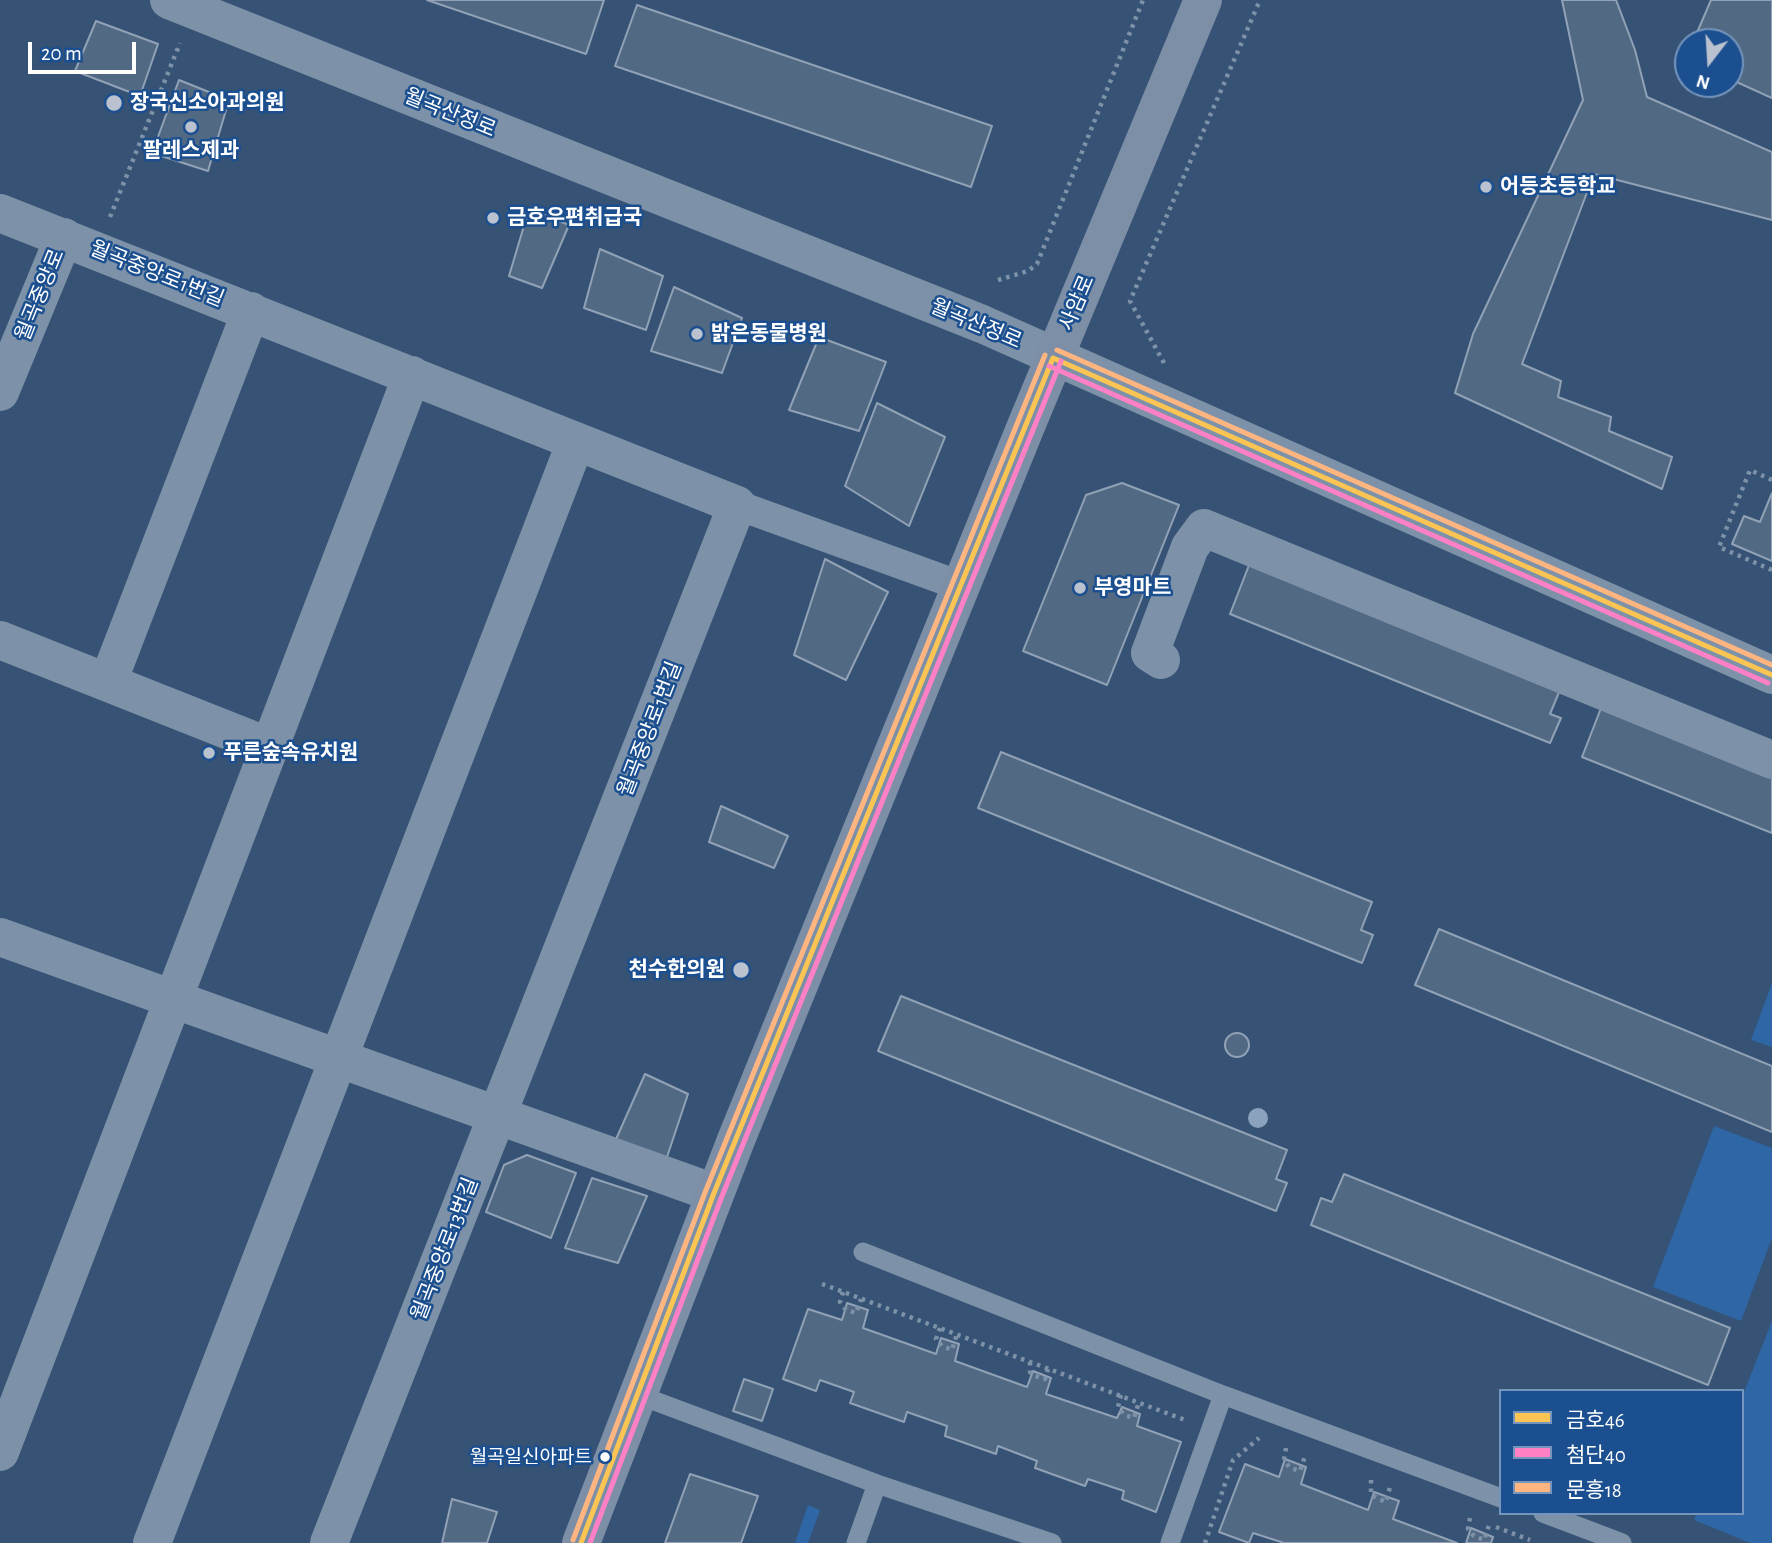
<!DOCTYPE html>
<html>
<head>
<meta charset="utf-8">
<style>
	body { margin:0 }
	#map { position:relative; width:1772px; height:1543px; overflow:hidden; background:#365274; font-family:"Alegreya Sans","Noto Sans KR",sans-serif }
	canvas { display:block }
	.legend { position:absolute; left:1499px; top:1389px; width:245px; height:126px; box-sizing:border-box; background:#1b4f8f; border:2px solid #7695bc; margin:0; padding:9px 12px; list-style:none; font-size:21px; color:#fff }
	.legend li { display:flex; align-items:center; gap:14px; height:35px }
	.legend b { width:35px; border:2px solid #7695bc }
	.north { position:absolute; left:1674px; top:28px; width:70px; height:70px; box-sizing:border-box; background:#1b4f8f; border:2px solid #7695bc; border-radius:50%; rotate:197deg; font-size:19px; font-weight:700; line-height:28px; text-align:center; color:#fff }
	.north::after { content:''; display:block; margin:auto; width:24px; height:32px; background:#b9c2ce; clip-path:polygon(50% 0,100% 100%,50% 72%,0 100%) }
	.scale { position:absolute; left:28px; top:42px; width:108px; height:32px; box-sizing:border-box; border:4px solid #fff; border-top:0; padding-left:9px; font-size:21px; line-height:24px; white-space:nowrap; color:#fff; -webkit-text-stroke:5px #1b4f8f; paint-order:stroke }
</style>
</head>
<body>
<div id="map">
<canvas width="1772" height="1543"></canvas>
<ul class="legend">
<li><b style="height:9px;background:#fcc553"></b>금호46</li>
<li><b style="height:9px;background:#ff80c5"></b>첨단40</li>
<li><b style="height:9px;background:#ffb580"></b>문흥18</li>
</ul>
<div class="north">N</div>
<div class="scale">20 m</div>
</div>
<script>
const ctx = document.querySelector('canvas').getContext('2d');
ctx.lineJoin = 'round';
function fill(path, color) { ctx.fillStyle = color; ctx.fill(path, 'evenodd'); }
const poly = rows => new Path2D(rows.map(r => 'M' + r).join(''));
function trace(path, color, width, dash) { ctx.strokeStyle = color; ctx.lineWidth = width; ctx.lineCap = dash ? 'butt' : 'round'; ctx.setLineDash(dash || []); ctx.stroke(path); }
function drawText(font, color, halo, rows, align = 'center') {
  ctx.font = font + ' "Alegreya Sans","Noto Sans KR",sans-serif'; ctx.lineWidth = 5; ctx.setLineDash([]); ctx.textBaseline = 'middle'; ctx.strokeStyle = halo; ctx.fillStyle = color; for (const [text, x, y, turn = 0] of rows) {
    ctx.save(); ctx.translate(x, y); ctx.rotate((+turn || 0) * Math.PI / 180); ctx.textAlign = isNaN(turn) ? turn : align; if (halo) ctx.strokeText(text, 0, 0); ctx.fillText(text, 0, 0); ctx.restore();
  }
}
fill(poly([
	[1772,983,1772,1047,1751,1040],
	[1714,1126,1772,1148,1772,1238,1741,1321,1653,1287],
	[1772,1321,1772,1543,1750,1543,1694,1520,1697,1513,1742,1513,1742,1397],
	[808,1505,820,1510,808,1543,795,1543]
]), '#2f66a5');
const building = poly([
	[427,0,604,0,586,54,427,0],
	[1562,0,1616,0,1635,50,1647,97,1772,152,1772,220,1594,174,1522,364,1561,381,1558,397,1611,417,1609,431,1672,457,1662,489,1455,393,1473,334,1583,100,1562,0],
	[1711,0,1772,0,1772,98,1730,79,1730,42,1693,42,1711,0],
	[637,5,992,126,971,187,615,66,637,5],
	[96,21,158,44,140,96,75,71,96,21],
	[179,80,229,100,208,171,152,153,179,80],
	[529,209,569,225,542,288,509,276,529,209],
	[600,249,663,276,646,330,584,308,600,249],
	[674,287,742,318,722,373,651,351,674,287],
	[819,337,886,362,859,431,789,410,819,337],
	[877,403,945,437,909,526,845,486,877,403],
	[1122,483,1179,505,1107,685,1023,651,1086,495,1122,483],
	[1772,493,1772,561,1732,544,1744,516,1760,522,1772,493],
	[825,559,888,592,846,680,794,655,825,559],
	[1251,560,1562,685,1550,714,1561,718,1550,743,1230,614,1251,560],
	[1603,703,1772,771,1772,833,1582,757,1603,703],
	[1001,752,1372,902,1361,930,1373,935,1362,963,978,808,1001,752],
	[721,806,788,836,774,868,709,842,721,806],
	[1439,929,1772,1066,1772,1132,1415,985,1439,929],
	[901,996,1287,1150,1276,1179,1287,1183,1276,1211,878,1051,901,996],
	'1225 1045a12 12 0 1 1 24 0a12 12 0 1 1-24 0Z',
	[645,1074,688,1094,665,1163,613,1146,645,1074],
	[527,1155,576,1173,551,1238,486,1212,504,1165,527,1155],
	[1344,1174,1730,1328,1708,1385,1311,1225,1321,1198,1332,1202,1344,1174],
	[592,1178,647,1196,618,1263,565,1248,592,1178],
	[847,1303,868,1310,863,1328,936,1354,941,1338,959,1344,955,1361,1027,1387,1033,1371,1051,1378,1046,1394,1117,1418,1122,1407,1140,1414,1137,1426,1181,1442,1156,1512,1122,1499,1124,1491,1088,1479,1085,1486,1035,1468,1037,1461,998,1446,996,1454,945,1436,947,1426,907,1412,904,1422,850,1403,854,1392,820,1380,816,1391,783,1379,808,1309,842,1320,847,1303],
	[744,1379,773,1389,762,1421,733,1411,744,1379],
	[1285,1459,1306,1467,1301,1484,1368,1510,1374,1492,1399,1501,1393,1519,1457,1543,1284,1543,1253,1533,1249,1543,1219,1532,1245,1464,1279,1477,1285,1459],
	[690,1474,758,1496,741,1543,665,1543,690,1474],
	[452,1499,497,1512,487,1543,442,1543,452,1499],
	[1471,1528,1493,1537,1491,1543,1466,1543,1471,1528]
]);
fill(building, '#526984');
trace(building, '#92a2b6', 2);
trace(poly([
	[110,217,180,43],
	[998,280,1028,271,1037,264,1143,0],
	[1164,363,1130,301,1260,0],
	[1772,480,1750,470,1719,547,1772,570],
	[822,1284,1185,1420],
	[843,1292,840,1302,846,1310,856,1313,861,1299],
	[940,1328,936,1339,942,1346,952,1350,957,1334],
	[1030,1362,1030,1372,1035,1376,1045,1379,1048,1369],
	[1121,1395,1118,1407,1124,1415,1134,1418,1139,1402],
	[1286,1448,1284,1460,1290,1468,1300,1471,1305,1456],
	[1371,1480,1371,1495,1386,1502,1390,1487],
	[1470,1518,1468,1529,1474,1536,1484,1540,1489,1525],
	[1496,1527,1530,1540],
	[1205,1543,1233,1460,1259,1438]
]), '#7d92a8', 4.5, [3.5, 5]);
trace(poly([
	[863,1252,1223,1395],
	[636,1394,877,1484],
	[1543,1513,1622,1543],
	[856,1543,877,1484,1052,1543],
	[1170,1543,1223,1395,1501,1498]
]), '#7d92a8', 19);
trace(poly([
	[737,505,961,586]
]), '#7d92a8', 30);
trace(poly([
	[0,213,737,505,329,1543],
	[0,392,64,237],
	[0,640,270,747],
	[1161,660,1150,653,1190,547,1204,528,1772,760],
	[108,682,251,311],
	[0,937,714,1193],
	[0,1452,412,375],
	[152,1543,576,441]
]), '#7d92a8', 38);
trace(poly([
	[169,0,982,324,1772,675]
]), '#7d92a8', 38);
trace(poly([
	[581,1543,736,1140,1026,426,1203,0]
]), '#7d8ea7', 38);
trace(poly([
	[1053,358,1772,675],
	[581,1543,714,1193,1053,358]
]), '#fcc553', 5);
trace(poly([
	[1049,366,1768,683],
	[590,1543,722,1196,1061,361]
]), '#ff80c5', 5);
trace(poly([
	[1057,350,1772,665],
	[573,1540,706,1190,1045,355]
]), '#ffb580', 5);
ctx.fillStyle = '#8aa2be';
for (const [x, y] of [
	[1258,1118]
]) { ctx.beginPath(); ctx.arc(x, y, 10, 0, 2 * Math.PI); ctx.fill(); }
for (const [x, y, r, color] of [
	[114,103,9,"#b9c2ce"],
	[191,127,7,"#b9c2ce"],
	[1486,187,7,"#b9c2ce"],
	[493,218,7,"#b9c2ce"],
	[697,334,7,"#b9c2ce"],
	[1080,588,7,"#b9c2ce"],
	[209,753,7,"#b9c2ce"],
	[741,970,9,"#b9c2ce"],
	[605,1457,6,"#fff"]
]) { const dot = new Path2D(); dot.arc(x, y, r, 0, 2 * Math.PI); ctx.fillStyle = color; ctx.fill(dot); trace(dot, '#1b4f8f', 2.5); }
drawText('19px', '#fff', '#1b4f8f', [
	["월곡일신아파트",592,1457]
], 'right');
drawText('bold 21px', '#fff', '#1b4f8f', [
	["장국신소아과의원",130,103],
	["팔레스제과",191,151,"center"],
	["어등초등학교",1500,187],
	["금호우편취급국",507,218],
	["밝은동물병원",711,334],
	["부영마트",1094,588],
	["푸른숲속유치원",223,753],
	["천수한의원",725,970,"right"]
], 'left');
drawText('21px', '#fff', '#1b4f8f', [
	["월곡산정로",450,113,22],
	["월곡중앙로1번길",157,274,22],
	["월곡중앙로",40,295,-68],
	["사암로",1077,303,-67],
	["월곡산정로",976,324,23],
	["월곡중앙로1번길",650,729,-69],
	["월곡중앙로13번길",445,1249,-69]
]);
</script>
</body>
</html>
